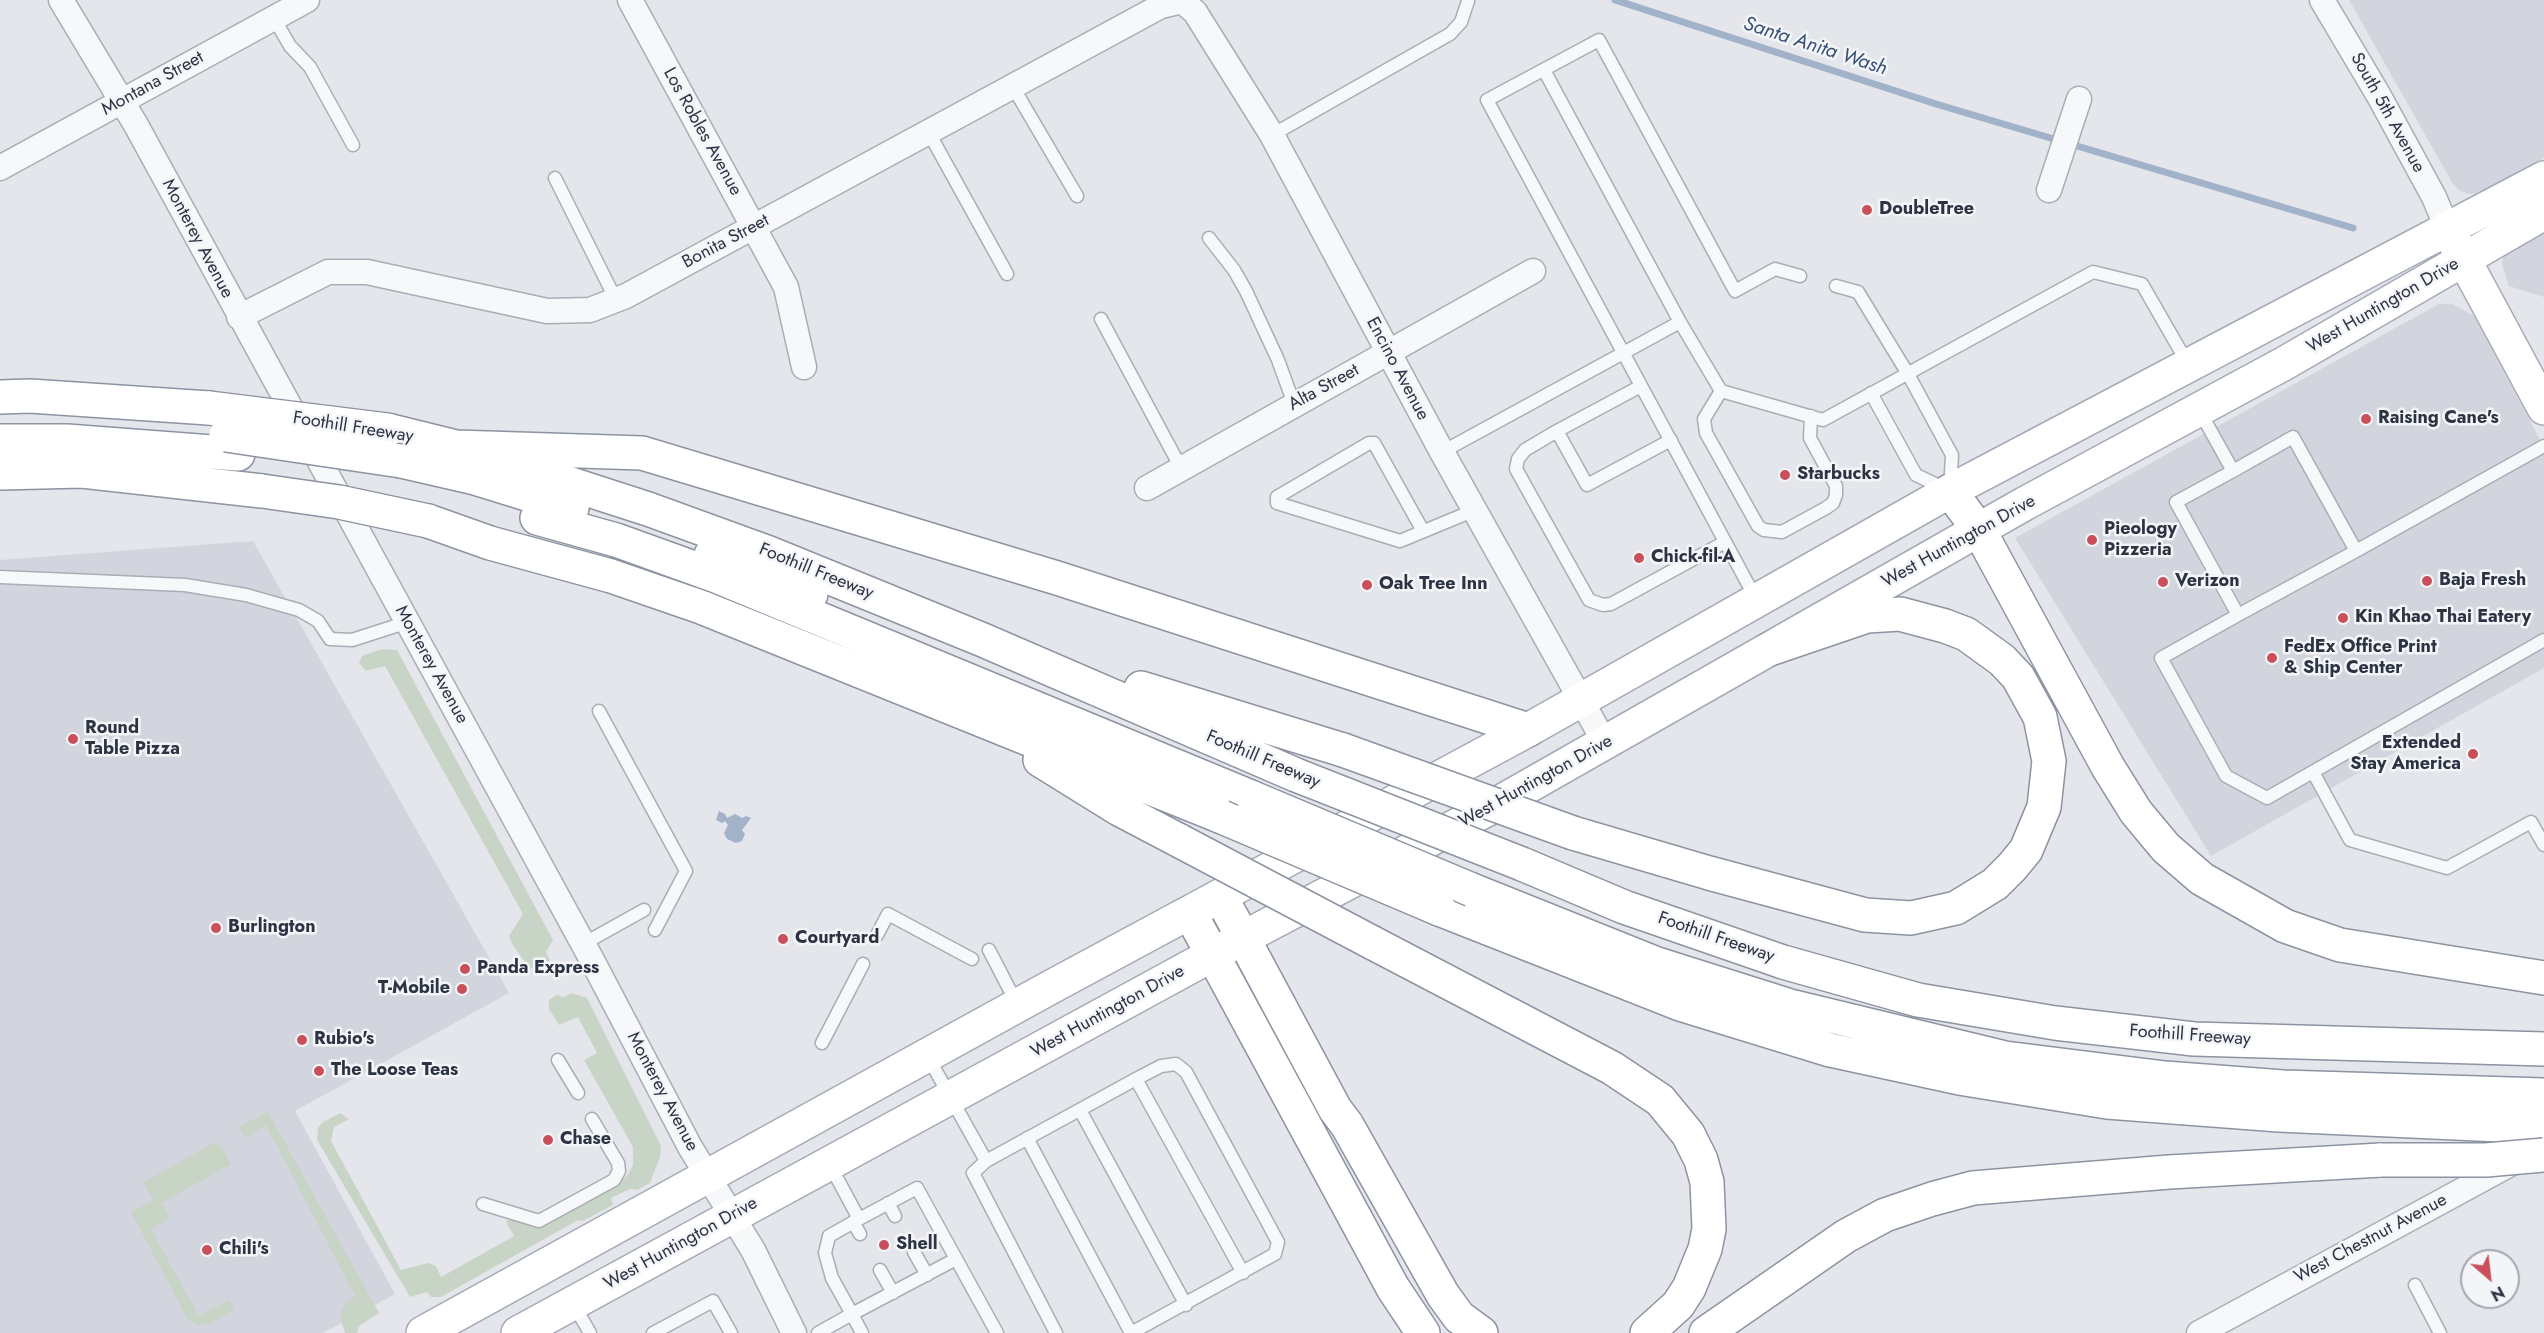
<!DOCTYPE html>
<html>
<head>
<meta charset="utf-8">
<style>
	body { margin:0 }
	#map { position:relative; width:2544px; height:1333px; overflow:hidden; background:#e4e6eb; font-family:Jost,sans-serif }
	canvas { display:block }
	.north { position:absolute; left:2460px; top:1249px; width:60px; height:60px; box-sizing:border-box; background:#f4f5f8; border:2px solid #a4a7b0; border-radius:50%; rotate:152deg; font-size:16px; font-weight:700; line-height:24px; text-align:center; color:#2c3343 }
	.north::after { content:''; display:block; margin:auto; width:21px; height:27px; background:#c9505a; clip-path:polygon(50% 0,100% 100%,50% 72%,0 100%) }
</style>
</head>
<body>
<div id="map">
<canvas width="2544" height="1333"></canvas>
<div class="north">N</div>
</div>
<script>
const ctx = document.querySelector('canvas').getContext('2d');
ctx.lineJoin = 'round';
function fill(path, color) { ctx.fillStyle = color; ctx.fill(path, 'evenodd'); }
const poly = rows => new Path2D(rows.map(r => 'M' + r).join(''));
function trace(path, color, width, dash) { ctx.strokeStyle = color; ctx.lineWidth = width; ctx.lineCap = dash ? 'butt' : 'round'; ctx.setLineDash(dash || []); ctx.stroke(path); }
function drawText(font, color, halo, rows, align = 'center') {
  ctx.font = font + ' Jost,sans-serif'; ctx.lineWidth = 5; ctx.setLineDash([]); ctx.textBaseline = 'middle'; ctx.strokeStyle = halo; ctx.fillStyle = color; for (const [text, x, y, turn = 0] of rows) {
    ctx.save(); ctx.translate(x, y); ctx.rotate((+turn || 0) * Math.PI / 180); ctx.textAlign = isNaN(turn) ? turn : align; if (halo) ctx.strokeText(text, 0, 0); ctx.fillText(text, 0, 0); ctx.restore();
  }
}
fill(poly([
	[2349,0,2544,0,2544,158,2482,193,2468,194,2459,190,2453,184],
	[2544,225,2544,297,2509,286,2502,264,2503,256],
	[2439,304,2452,304,2474,316,2544,447,2544,668,2211,856,2015,538],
	[253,541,509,993,295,1111,395,1294,323,1333,0,1333,0,560]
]), '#d2d5dd');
fill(poly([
	[382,649,397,650,553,940,546,952,550,961,530,969,512,944,509,936,523,914,385,666,366,671,359,663,362,656],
	[572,993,587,998,661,1146,660,1157,650,1183,637,1190,630,1189,611,1198,613,1205,583,1221,578,1220,441,1297,431,1297,427,1292,410,1297,317,1140,318,1128,322,1123,340,1113,349,1119,334,1127,331,1141,401,1270,428,1263,436,1266,441,1277,514,1236,506,1222,511,1218,538,1225,623,1180,629,1173,633,1165,633,1147,584,1060,597,1053,578,1017,559,1025,549,1009,549,1000,558,994,562,998],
	[268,1112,379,1313,359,1326,357,1333,345,1333,341,1320,341,1311,345,1303,355,1296,266,1125,245,1138,239,1127],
	[214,1143,221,1146,231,1164,162,1203,170,1218,151,1229,199,1316,229,1300,235,1310,209,1324,199,1325,187,1318,131,1212,153,1200,143,1182]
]), '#c8d5c6');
fill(poly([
	[719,811,725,814,727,818,735,814,742,818,746,816,751,818,742,830,745,834,742,841,736,843,727,839,724,833,728,825,725,821,722,823,716,820]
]), '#a1b2c9');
trace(poly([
	[1615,0,1936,104,2353,228]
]), '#a1b2c9', 7);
const lane = poly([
	[274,18,290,46,310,67,353,145],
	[1544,70,1680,322,1721,391,1823,420,2093,272,2142,284,2188,364],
	[1013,87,1077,196],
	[929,133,1007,274],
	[1272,135,1450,34,1461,22,1468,1],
	[555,178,616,300],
	[1209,238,1234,270,1246,291,1278,360,1294,404],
	[1836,286,1858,292,1908,374,1952,455,1950,491,1916,475,1871,393],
	[1101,319,1181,468],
	[1641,386,1557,431,1587,485,1671,440],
	[1721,391,1704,419,1706,433,1758,526,1764,530,1782,532,1826,508,1833,503,1836,495,1836,486,1810,438,1811,416],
	[2199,410,2233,471,2293,437,2356,551,2544,446],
	[1557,431,1525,450,1518,459,1516,469,1589,600,1603,605,1611,604,1725,542],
	[1442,452,1680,322],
	[2233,471,2176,502,2238,615,2161,658,2226,776,2267,798,2544,640],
	[1423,531,1374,443,1369,443,1277,497,1277,503,1400,541,1475,510],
	[0,577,185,585,246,595,299,610,318,621,330,639,352,640,408,622],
	[1756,599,1487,100,1599,40,1735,291,1775,269,1800,276],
	[2238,615,2356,551],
	[599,711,686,871,655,930],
	[2313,772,2350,840,2447,868,2531,822,2544,845],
	[877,935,888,914,972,959],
	[583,944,644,910],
	[989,950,1017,1004],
	[822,1043,863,964],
	[928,1057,986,1161],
	[558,1060,578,1093],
	[1136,1079,1243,1273],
	[1080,1110,1186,1305],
	[1027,1138,1131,1333],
	[888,1203,895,1216],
	[483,1204,539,1221,614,1180,619,1171,618,1163,592,1119],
	[859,1219,917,1188,997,1333],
	[853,1222,860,1234],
	[914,1252,927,1275],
	[880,1270,893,1293],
	[2415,1285,2440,1333],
	[574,1305,590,1333],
	[653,1333,713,1301,731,1333],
	[818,1333,852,1314,832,1278,825,1253,829,1236,859,1219,830,1165],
	[862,1333,852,1314,956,1259],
	[1056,1333,973,1173,986,1161,1136,1079,1161,1066,1176,1064,1186,1072,1278,1242,1275,1254,1131,1333]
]);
const street = poly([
	[61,0,136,125,592,960,690,1147,753,1250,794,1333],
	[630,0,786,287,804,367],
	[2322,0,2379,96,2434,197,2447,228],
	[0,168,307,0],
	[2049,190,2079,99],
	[239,317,328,272,367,272,547,311,590,310,626,296,1161,6,1182,1,1195,12,1272,135,1442,452,1605,743],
	[1147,488,1533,271],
	[2199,1333,2516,1161]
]);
const secondary = poly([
	[2447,228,2544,408]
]);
const primary = poly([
	[423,1333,1051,987,1528,730,1950,491,2544,178],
	[518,1333,1243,938,1490,808,2024,504,2285,363,2544,213]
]);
const highway = poly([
	[0,397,30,396,209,408],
	[387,430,456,447,648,509,769,553,983,640,1296,775],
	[0,441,67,441,238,454],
	[456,447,642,453,1057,578,1528,730],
	[401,461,475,478,572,508],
	[0,473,82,471,262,491],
	[1950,491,1979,530,2108,767,2136,812,2166,848,2202,879,2285,926,2340,945,2544,978],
	[537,518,616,540,716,576,1253,798],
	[428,521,490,543,611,576,701,607,1222,817],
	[711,555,811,594],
	[1141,688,1343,750],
	[1040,760,1119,809,1180,841],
	[1573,833,1709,873,1865,915,1911,918,1956,908,1995,884,2012,867,2026,850,2044,807,2049,761,2040,717,2018,677,2002,660,1966,634,1945,626,1900,614,1867,616,1770,649],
	[1522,864,1624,907,1783,962,1918,1000,2055,1023,2194,1039,2544,1049],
	[1472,890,1657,964,1790,1006,2005,1058,2165,1078,2283,1087,2544,1095],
	[1221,897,1335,1109,1347,1125,1443,1295,1459,1317,1481,1333],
	[1439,909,1680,1004,1830,1050,1959,1078,2107,1102,2279,1115,2544,1127],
	[1190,913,1393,1288,1423,1333],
	[1373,943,1612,1068,1660,1100,1688,1134,1701,1160,1707,1182,1709,1229,1705,1249,1689,1288,1678,1305,1647,1333],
	[1706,1333,1846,1236,1885,1215,1932,1199,1973,1188,2169,1172,2381,1160]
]);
trace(lane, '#a9adb5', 15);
trace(street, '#a9adb5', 27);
trace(secondary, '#a9adb5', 36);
trace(primary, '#a4aab7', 36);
trace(highway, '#8c93a1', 36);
trace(lane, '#f7f8fa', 12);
trace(street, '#f7f8fa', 24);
trace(secondary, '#fff', 33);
trace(primary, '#fff', 33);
trace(highway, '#fff', 33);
const highwayBridge = poly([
	[209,408,387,430],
	[226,435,401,461],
	[262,491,339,502,428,521],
	[1343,750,1573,833],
	[1296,775,1522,864],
	[1253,798,1472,890],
	[1222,817,1439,909],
	[1180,841,1373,943],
	[2381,1160,2486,1160,2544,1155]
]);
trace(highwayBridge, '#8c93a1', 36, []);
trace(highwayBridge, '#fff', 33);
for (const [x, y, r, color] of [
	[1867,210,6,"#c9505a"],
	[2366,419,6,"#c9505a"],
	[1785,475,6,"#c9505a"],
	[2092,540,6,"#c9505a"],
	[1639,558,6,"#c9505a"],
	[2427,581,6,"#c9505a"],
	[2163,582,6,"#c9505a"],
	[1367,585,6,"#c9505a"],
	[2343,618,6,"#c9505a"],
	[2272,658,6,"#c9505a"],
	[73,739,6,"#c9505a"],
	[2473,754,6,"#c9505a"],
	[216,928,6,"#c9505a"],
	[783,939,6,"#c9505a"],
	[465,969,6,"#c9505a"],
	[462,989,6,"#c9505a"],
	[302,1040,6,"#c9505a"],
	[319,1071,6,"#c9505a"],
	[548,1140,6,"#c9505a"],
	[884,1245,6,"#c9505a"],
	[207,1250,6,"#c9505a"]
]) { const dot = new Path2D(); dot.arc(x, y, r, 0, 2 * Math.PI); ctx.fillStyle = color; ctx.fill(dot); trace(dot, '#f4f5f8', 2); }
drawText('18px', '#2c3343', '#f4f5f8', [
	["Montana Street",153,84,-29],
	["South 5th Avenue",2387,113,61],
	["Los Robles Avenue",702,132,61],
	["Monterey Avenue",197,239,62],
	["Bonita Street",726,242,-28],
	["West Huntington Drive",2383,306,-30],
	["Encino Avenue",1397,369,62],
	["Alta Street",1324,388,-29],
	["Foothill Freeway",353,428,9],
	["West Huntington Drive",1959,542,-29],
	["Foothill Freeway",816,572,22],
	["Monterey Avenue",431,665,61],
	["Foothill Freeway",1263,760,23],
	["West Huntington Drive",1536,782,-29],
	["Foothill Freeway",1716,938,19],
	["West Huntington Drive",1108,1012,-29],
	["Foothill Freeway",2190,1036,4],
	["Monterey Avenue",662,1092,62],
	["West Chestnut Avenue",2371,1239,-28],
	["West Huntington Drive",681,1244,-29]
]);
drawText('bold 18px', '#2c3343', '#f4f5f8', [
	["DoubleTree",1879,210],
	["Raising Cane's",2378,419],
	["Starbucks",1797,475],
	["Pieology",2104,530],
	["Pizzeria",2104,551],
	["Chick-fil-A",1651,558],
	["Baja Fresh",2439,581],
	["Verizon",2175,582],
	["Oak Tree Inn",1379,585],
	["Kin Khao Thai Eatery",2355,618],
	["FedEx Office Print",2284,648],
	["& Ship Center",2284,669],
	["Round",85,729],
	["Table Pizza",85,750],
	["Extended",2461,744,"right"],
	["Stay America",2461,765,"right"],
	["Burlington",228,928],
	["Courtyard",795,939],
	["Panda Express",477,969],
	["T-Mobile",450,989,"right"],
	["Rubio's",314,1040],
	["The Loose Teas",331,1071],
	["Chase",560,1140],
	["Shell",896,1245],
	["Chili's",219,1250]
], 'left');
drawText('italic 20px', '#384f76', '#f4f5f8', [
	["Santa Anita Wash",1815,47,18]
]);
</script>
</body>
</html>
